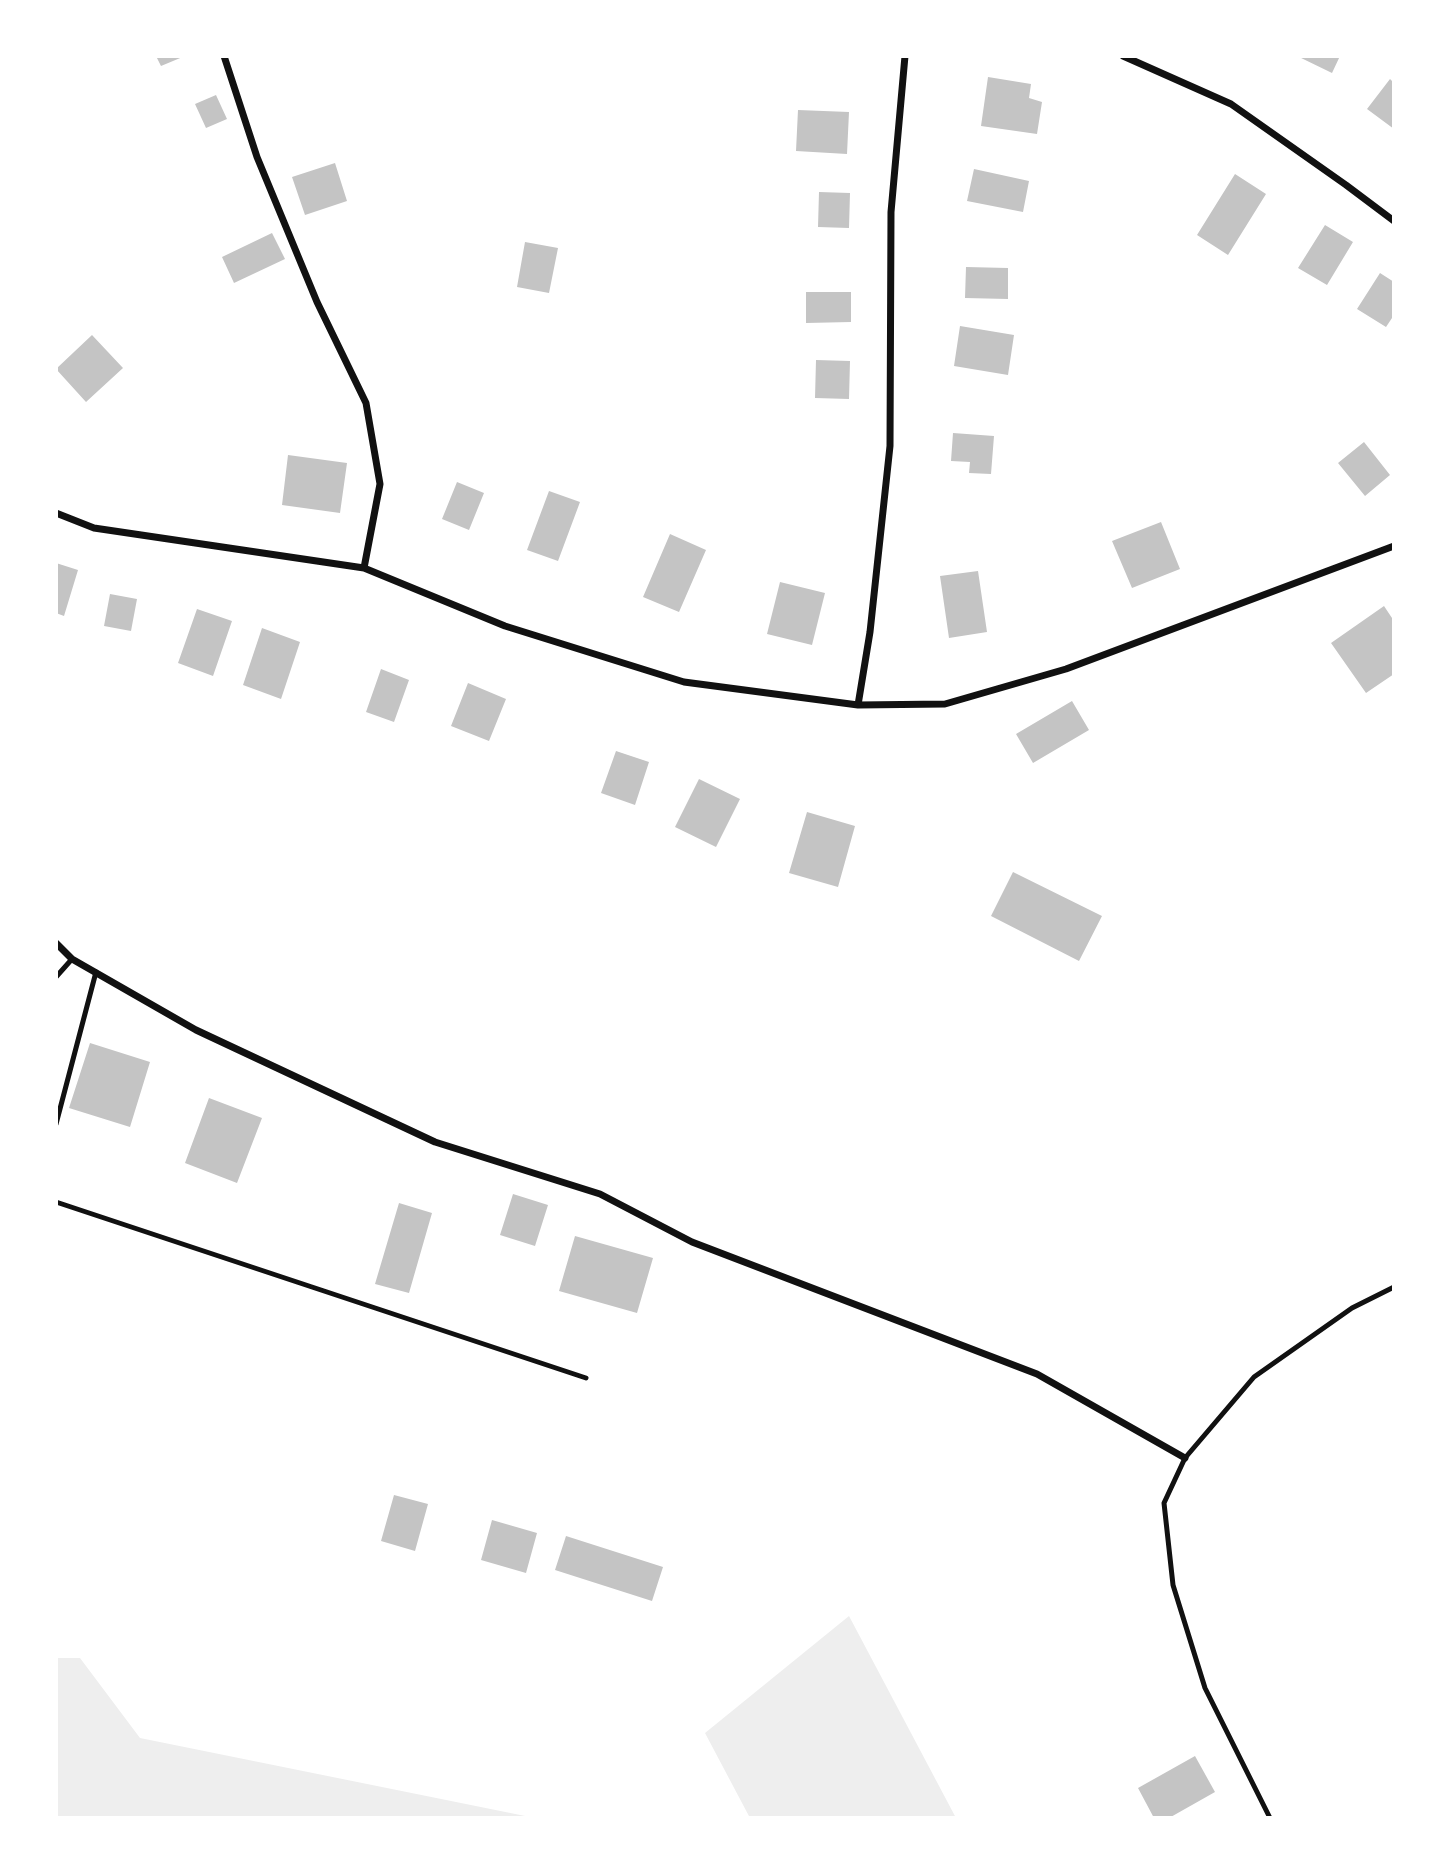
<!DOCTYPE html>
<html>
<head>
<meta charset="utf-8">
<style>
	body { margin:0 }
	#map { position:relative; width:1450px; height:1874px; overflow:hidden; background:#fff; font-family:Georgia,serif }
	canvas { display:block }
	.frame { position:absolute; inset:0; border:58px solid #fff; pointer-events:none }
</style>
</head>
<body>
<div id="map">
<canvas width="1450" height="1874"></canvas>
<div class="frame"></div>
</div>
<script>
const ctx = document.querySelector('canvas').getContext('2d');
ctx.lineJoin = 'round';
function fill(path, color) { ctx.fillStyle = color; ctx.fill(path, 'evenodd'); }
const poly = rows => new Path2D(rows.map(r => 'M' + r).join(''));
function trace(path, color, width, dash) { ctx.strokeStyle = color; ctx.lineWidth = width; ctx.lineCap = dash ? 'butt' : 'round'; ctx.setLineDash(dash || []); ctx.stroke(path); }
fill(poly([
	[849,1616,956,1818,750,1818,705,1733],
	[56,1658,80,1658,140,1738,535,1818,56,1818]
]), '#eee');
fill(poly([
	[156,56,185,56,161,66],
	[1297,56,1340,56,1332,73],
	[988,77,1031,84,1029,98,1042,102,1037,134,981,126],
	[1390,79,1394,83,1394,129,1367,109],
	[216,95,227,119,206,128,195,104],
	[798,110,849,112,847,154,796,151],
	[335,163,347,201,305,215,292,177],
	[974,169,1029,181,1023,212,967,201],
	[1235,174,1266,194,1228,255,1197,235],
	[819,192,850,193,849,228,818,227],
	[1325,225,1353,242,1327,285,1298,268],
	[272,233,285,259,234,283,222,257],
	[525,242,558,248,549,293,517,287],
	[966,267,1008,268,1008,299,965,298],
	[1380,273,1394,282,1394,315,1386,327,1357,309],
	[806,292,851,292,851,322,806,323],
	[960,326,1014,335,1008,375,954,366],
	[92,335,123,368,86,402,56,369],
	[816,360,850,361,849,399,815,398],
	[953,433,994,436,991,474,969,473,970,462,951,461],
	[1364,442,1390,475,1365,496,1338,463],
	[288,455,347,463,340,513,282,505],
	[457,482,484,493,469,530,442,519],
	[549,491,580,502,558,561,527,550],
	[1161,522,1180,569,1132,588,1112,541],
	[670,534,706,550,679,612,643,597],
	[56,563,78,570,64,616,56,613],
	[978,571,987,632,949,638,940,576],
	[780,582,825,593,812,645,767,634],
	[110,594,137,599,131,631,104,626],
	[1384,606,1394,621,1394,674,1366,693,1331,643],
	[197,609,232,621,213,676,178,663],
	[262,628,300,642,281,699,243,685],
	[381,669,409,680,394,722,366,712],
	[468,683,506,699,489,741,451,726],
	[1072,701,1089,730,1033,763,1016,734],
	[616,751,649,762,635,805,601,793],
	[699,779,740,799,716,847,675,827],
	[807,812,855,826,838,887,789,873],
	[1013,872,1102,916,1079,961,991,916],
	[90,1043,150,1062,130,1127,69,1108],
	[209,1098,262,1118,237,1183,185,1163],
	[513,1194,548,1205,535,1246,500,1235],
	[399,1203,432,1213,409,1293,375,1284],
	[575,1236,653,1258,637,1313,559,1291],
	[394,1495,428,1504,415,1551,381,1541],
	[492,1520,537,1533,526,1573,481,1560],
	[566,1536,663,1567,652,1601,555,1570],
	[1195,1756,1215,1792,1169,1818,1154,1818,1138,1788]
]), '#c4c4c4');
trace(poly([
	[56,977,72,959],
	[56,1124,96,972],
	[56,1202,586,1378],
	[1270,1818,1205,1688,1173,1585,1164,1503,1185,1458,1254,1377,1352,1308,1394,1287]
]), '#111', 5);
trace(poly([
	[224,56,257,157,317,302,366,403,380,484,364,568],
	[1123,56,1231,104,1346,185,1394,221],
	[56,513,94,528,364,568,505,626,684,682,858,705,945,704,1066,669,1394,546],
	[858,705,870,632,890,446,891,212,905,56],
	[56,943,72,959,196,1030,435,1142,600,1194,692,1242,1037,1374,1185,1458]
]), '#111', 7);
</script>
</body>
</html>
